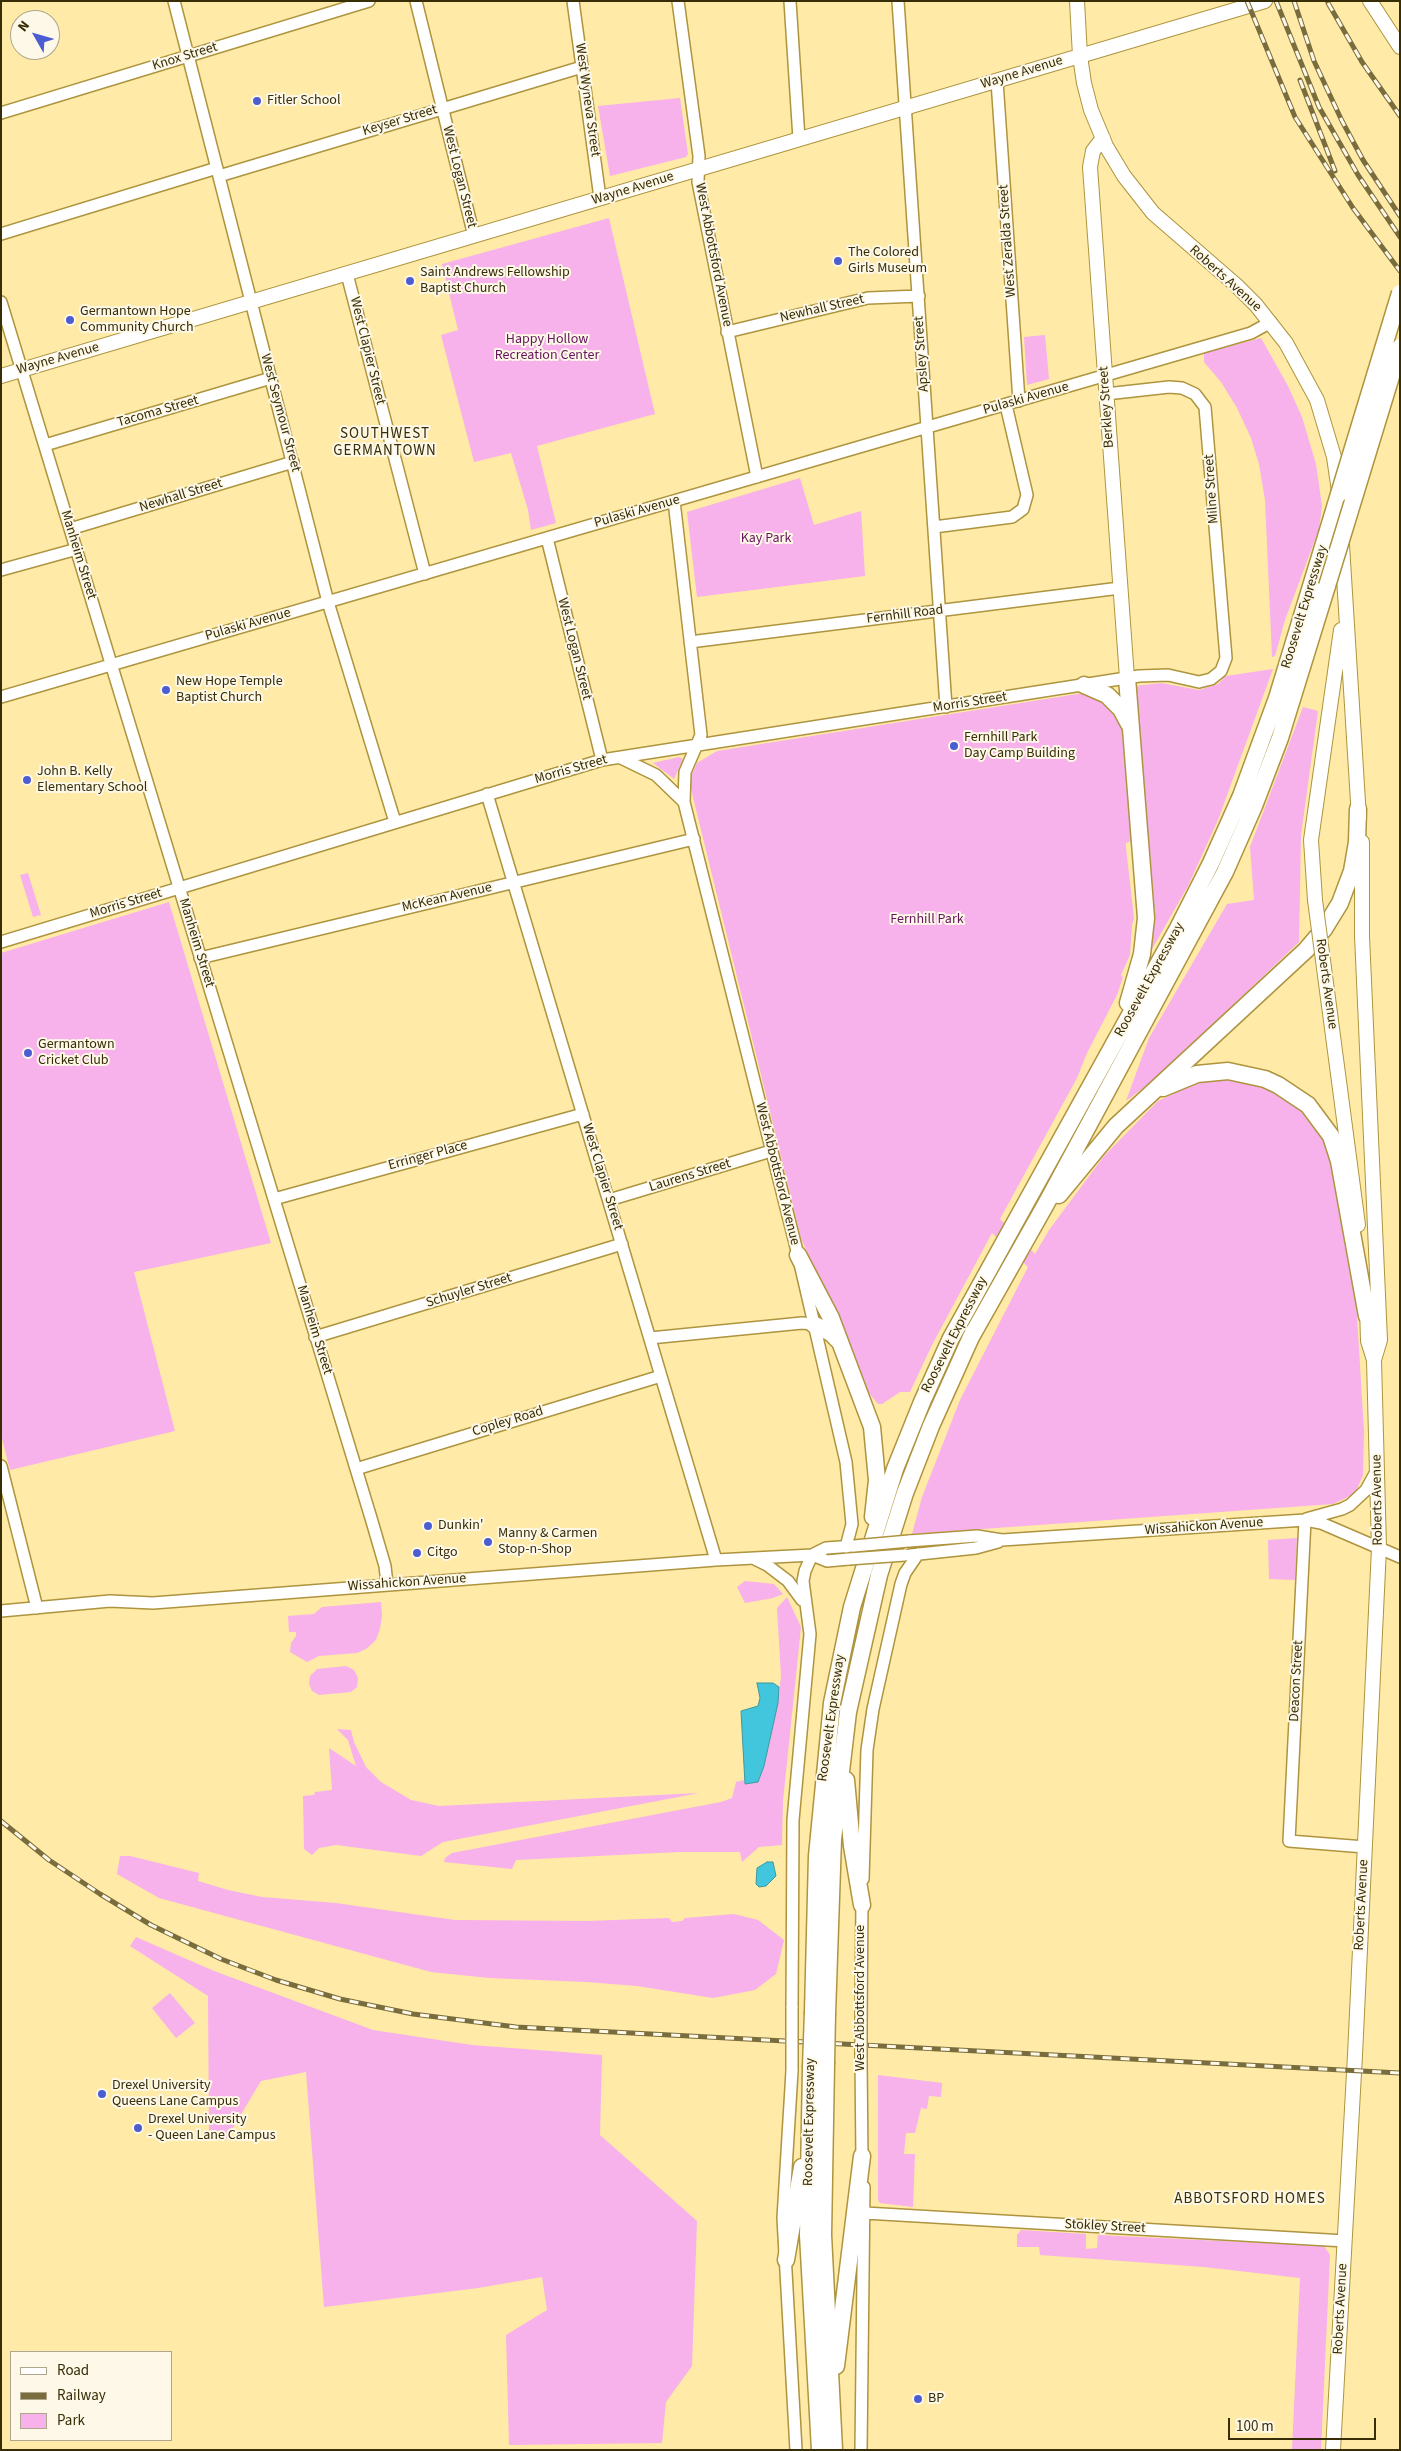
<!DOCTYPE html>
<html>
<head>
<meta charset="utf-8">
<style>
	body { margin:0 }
	#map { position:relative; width:1401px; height:2451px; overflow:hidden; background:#ffeaa7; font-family:"Source Sans 3",sans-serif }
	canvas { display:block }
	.frame { position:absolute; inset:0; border:2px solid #372d07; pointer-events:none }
	.legend { position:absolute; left:10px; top:2351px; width:162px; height:90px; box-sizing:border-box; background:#fdf8e8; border:1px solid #aea78e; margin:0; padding:6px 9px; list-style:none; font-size:15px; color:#372d07 }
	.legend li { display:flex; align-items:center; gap:10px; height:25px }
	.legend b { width:25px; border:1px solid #aea78e }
	.north { position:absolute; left:10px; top:10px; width:50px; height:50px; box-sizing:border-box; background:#fdf8e8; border:1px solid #aea78e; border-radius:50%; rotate:308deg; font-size:14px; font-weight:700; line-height:20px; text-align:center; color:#372d07 }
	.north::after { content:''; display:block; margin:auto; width:18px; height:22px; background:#4c5dd2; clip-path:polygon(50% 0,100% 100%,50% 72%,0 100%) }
	.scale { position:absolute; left:1228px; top:2418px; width:148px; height:22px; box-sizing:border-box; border:2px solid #372d07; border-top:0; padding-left:6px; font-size:15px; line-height:18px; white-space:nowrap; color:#372d07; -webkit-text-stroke:4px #fdf8e8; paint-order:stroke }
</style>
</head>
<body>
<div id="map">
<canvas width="1401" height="2451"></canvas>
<div class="frame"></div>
<ul class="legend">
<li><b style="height:6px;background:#fff"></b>Road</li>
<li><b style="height:6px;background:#7a6d3d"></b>Railway</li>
<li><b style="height:14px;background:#f7b1eb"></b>Park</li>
</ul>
<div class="north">N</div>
<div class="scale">100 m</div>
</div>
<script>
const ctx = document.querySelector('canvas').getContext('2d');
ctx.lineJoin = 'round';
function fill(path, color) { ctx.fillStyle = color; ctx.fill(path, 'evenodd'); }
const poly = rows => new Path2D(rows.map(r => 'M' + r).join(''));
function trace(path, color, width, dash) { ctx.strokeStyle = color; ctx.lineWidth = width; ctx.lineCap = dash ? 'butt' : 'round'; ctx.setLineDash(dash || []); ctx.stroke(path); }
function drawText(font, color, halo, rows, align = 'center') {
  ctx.font = font + ' "Source Sans 3",sans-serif'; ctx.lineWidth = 4; ctx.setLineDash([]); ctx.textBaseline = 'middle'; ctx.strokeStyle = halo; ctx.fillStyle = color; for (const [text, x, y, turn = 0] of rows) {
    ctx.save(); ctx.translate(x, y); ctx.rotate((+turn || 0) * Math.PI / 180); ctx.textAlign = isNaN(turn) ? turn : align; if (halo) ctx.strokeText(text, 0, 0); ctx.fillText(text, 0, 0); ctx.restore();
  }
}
fill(poly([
	[680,98,688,154,686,157,610,176,598,106],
	[609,218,655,414,537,446,556,523,531,530,528,510,511,453,474,462,441,335,458,330,442,264],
	[1045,335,1049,379,1027,385,1024,337],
	[1261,338,1288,386,1302,417,1316,464,1322,506,1319,529,1285,620,1275,656,1272,657,1265,500,1259,464,1251,438,1237,408,1221,382,1204,362,1204,353],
	[800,478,814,525,861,511,865,576,697,597,687,512],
	[1273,669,1218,820,1188,886,1152,949,1151,899,1135,686,1161,683,1199,690,1218,684,1226,676],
	[1084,693,1108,701,1122,724,1131,841,1126,843,1126,848,1134,918,1132,925,1130,955,1121,975,1123,977,1117,995,1087,1053,1077,1078,1000,1219,1035,1254,1049,1230,1104,1156,1158,1101,1210,1077,1248,1078,1301,1104,1333,1153,1356,1300,1364,1431,1363,1475,1357,1489,1352,1495,1333,1504,912,1534,922,1497,960,1400,1028,1267,992,1233,932,1345,910,1392,900,1392,882,1404,878,1404,868,1392,844,1331,826,1297,801,1238,689,781,697,763,717,751],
	[1303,707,1318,711,1301,835,1299,942,1160,1075,1126,1101,1149,1038,1227,904,1254,900,1250,847],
	[679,757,683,759,674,779,653,763],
	[28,873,41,915,33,917,20,875],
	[169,902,271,1243,134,1272,175,1431,10,1470,1,1435,1,953],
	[1297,1538,1295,1580,1269,1579,1268,1540],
	[745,1581,774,1584,783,1594,773,1598,745,1603,737,1587],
	[787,1597,801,1627,783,1801,782,1845,759,1847,742,1862,740,1852,679,1852,516,1860,512,1869,444,1862,445,1858,452,1853,721,1802,732,1798,736,1782,744,1780,745,1784,758,1782,764,1766,778,1703,781,1676,777,1608],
	[381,1602,382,1616,380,1629,376,1640,366,1649,357,1653,319,1656,307,1662,290,1652,291,1643,296,1636,296,1632,289,1632,288,1616,314,1614,322,1607],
	[346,1666,354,1670,358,1678,357,1687,351,1692,319,1695,312,1691,309,1684,310,1676,317,1669],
	[337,1729,351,1730,354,1742,366,1767,381,1782,411,1800,439,1806,699,1793,443,1842,421,1856,336,1845,319,1848,312,1855,304,1849,303,1796,314,1795,315,1792,332,1790,329,1748,356,1766,348,1740],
	[120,1856,130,1856,199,1873,198,1881,228,1890,262,1897,336,1903,455,1920,588,1921,669,1918,672,1922,682,1921,685,1918,734,1914,758,1920,784,1940,776,1974,755,1990,713,1998,637,1986,586,1982,489,1978,431,1972,159,1898,117,1874],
	[136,1937,214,1971,373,2030,472,2045,602,2055,600,2135,697,2221,692,2366,666,2402,662,2443,509,2445,506,2335,547,2310,542,2277,478,2288,324,2307,306,2072,261,2081,225,2141,209,2137,208,1996,130,1946],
	[170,1993,195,2023,176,2038,152,2008],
	[878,2075,942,2083,941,2097,929,2096,927,2109,921,2108,915,2133,906,2133,904,2154,915,2154,913,2207,880,2203,878,2200],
	[1021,2230,1086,2234,1086,2249,1097,2248,1098,2235,1324,2246,1330,2255,1321,2450,1292,2450,1300,2278,1204,2267,1040,2255,1039,2247,1017,2247,1017,2235]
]), '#f7b1eb');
const water = poly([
	[757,1683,773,1683,779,1687,778,1703,764,1766,758,1782,745,1784,741,1711,758,1706,760,1698,757,1683],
	[767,1862,773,1862,776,1876,766,1886,759,1887,756,1884,757,1868,767,1862]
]);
fill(water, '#41c6de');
trace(water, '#3e989e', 1);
const minor = poly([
	[174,1,328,602,395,822],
	[416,1,474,236],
	[573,1,600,198],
	[678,1,699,156,698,182,757,477],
	[790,1,799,139],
	[898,1,946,707],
	[997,81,1019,401],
	[1,113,369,1],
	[219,176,582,67],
	[1,234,217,168],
	[347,274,425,574],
	[1,302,371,1518,385,1566,387,1584],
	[727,332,868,298,919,296],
	[45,445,271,378],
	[674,501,701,735,685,772,684,802,798,1255,846,1462,852,1524,846,1547],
	[934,527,1012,517,1023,509,1027,495,1006,405],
	[70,529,293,462],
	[547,538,602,760],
	[1,570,77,549],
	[690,642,1120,588],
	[1,697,1096,378,1251,333,1271,322],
	[621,758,656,775,684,802],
	[487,794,716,1560],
	[1,942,602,760,1139,676,1168,675,1199,682,1211,679,1221,671,1226,658,1205,407,1195,394,1182,388,1169,387,1106,394],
	[200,958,694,839],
	[274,1199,583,1114],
	[609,1200,771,1151],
	[315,1337,622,1244],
	[650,1338,802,1323,813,1324],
	[1,1466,37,1608],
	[356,1469,661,1376],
	[1306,1519,1342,1509,1350,1505,1366,1490,1377,1470],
	[1305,1520,1289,1841,1365,1847],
	[909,1541,977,1536,1002,1540,1305,1520,1321,1523,1400,1557],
	[812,1555,826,1548,854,1546],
	[910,1555,976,1548,998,1542],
	[755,1559,767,1565,788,1581,802,1600],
	[1,1611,110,1601,153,1603,716,1560,812,1555,827,1561,849,1559],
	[863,1879,867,1750,873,1709,901,1584,905,1573,918,1554],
	[792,2008,793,1820,810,1634,803,1581,805,1571,812,1555],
	[861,2024,862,1898],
	[861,2058,862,2162],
	[792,2071,783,2218,796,2450],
	[865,2213,1345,2241],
	[861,2450,864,2187]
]);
const major = poly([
	[1077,1,1080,56,1084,83,1091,110,1106,146,1124,176,1153,213,1236,285,1256,305,1286,343,1317,400,1334,457,1339,491],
	[1370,1,1400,47],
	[1103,138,1093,151,1090,167,1127,678],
	[1,376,1265,1],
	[1342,545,1359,818],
	[1362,842,1362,936,1380,1340,1374,1360],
	[1315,900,1311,840,1341,630],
	[1324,968,1358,1225],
	[1333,2450,1355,2055,1379,1548,1374,1360,1368,1341,1367,1306]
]);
const highway = poly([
	[1127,678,1146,918,1142,954,1128,1003],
	[1084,685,1107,695,1121,709,1129,724],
	[1163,1088,1197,1074,1228,1071,1265,1079,1278,1085,1308,1105,1331,1136,1339,1161,1367,1316],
	[1059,1195,1116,1126,1306,950,1324,929,1340,903,1352,871,1357,842,1358,809],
	[798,1255,831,1318,872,1427,877,1480,873,1517],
	[813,1324,831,1333,840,1342],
	[846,1780,852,1846,862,1905],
	[813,2012,817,1856,832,1703,852,1607,895,1469,922,1402,951,1338,1178,928,1211,863,1241,796,1277,698,1339,494],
	[827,2014,833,1839,848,1712,879,1575,905,1493,931,1426,971,1337,1046,1204,1225,872,1254,806,1280,738,1327,586],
	[826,2064,823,2235,834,2450],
	[811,2067,808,2235,820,2450],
	[786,2260,802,2167],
	[836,2366,862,2156]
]);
trace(minor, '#ae943e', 14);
trace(major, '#ae943e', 16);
trace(highway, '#ae943e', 19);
trace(minor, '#fff', 11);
trace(major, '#fff', 14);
trace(highway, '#fff', 16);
const rail = poly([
	[1247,1,1295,117,1353,208,1400,271],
	[1276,1,1319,107,1358,175,1400,237],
	[1294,1,1314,61,1342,121,1363,160,1400,216],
	[1328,3,1362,62,1400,116],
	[1300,80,1335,171],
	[1,1821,49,1860,100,1894,151,1925,221,1959,276,1980,340,1999,413,2014,516,2027,1400,2073]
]);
trace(rail, '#7a6d3d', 5);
trace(rail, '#fdf8e8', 3, [9]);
const minorBridge = poly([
	[854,1546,909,1541],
	[849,1559,905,1555],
	[861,2058,861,2024],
	[792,2071,792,2008]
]);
const majorBridge = poly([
	[1315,900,1324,968]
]);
const highwayBridge = poly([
	[1339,494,1400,293],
	[1327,586,1400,347],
	[826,2064,827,2014],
	[811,2067,813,2012]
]);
trace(minorBridge, '#ae943e', 14, []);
trace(majorBridge, '#ae943e', 16, []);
trace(highwayBridge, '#ae943e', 19, []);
trace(minorBridge, '#fff', 11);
trace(majorBridge, '#fff', 14);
trace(highwayBridge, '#fff', 16);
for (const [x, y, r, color] of [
	[257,101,5,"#4c5dd2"],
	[838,261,5,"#4c5dd2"],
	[410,281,5,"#4c5dd2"],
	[70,320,5,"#4c5dd2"],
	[166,690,5,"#4c5dd2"],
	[954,746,5,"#4c5dd2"],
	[27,780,5,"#4c5dd2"],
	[28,1053,5,"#4c5dd2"],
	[428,1526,5,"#4c5dd2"],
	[488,1542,5,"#4c5dd2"],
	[417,1553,5,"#4c5dd2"],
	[102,2094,5,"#4c5dd2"],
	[138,2128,5,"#4c5dd2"],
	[918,2399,5,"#4c5dd2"]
]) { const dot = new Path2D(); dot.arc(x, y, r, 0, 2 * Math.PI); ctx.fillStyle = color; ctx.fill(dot); trace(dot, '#fdf8e8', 2); }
drawText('14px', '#372d07', '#fdf8e8', [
	["Knox Street",185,57,-17],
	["Wayne Avenue",1022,73,-17],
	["West Wyneva Street",587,100,82],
	["Keyser Street",400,121,-17],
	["West Logan Street",459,177,76],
	["Wayne Avenue",633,189,-17],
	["West Zeralda Street",1008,241,-94],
	["West Abbottsford Avenue",713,255,79],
	["Roberts Avenue",1225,279,42],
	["Newhall Street",822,309,-13],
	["West Clapier Street",367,351,76],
	["Apsley Street",922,354,-94],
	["Wayne Avenue",58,359,-16],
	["Pulaski Avenue",1026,399,-16],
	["Berkley Street",1107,407,-94],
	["Tacoma Street",158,412,-16],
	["West Seymour Street",280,413,75],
	["Milne Street",1212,489,-94],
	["Newhall Street",181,496,-17],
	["Pulaski Avenue",637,512,-16],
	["Manheim Street",78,555,73],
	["Roosevelt Expressway",1305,607,-73],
	["Fernhill Road",905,615,-7],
	["Pulaski Avenue",248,625,-16],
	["West Logan Street",574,649,76],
	["Morris Street",970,703,-9],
	["Morris Street",571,770,-16],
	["McKean Avenue",447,898,-13],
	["Morris Street",126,904,-17],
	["Manheim Street",196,943,73],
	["Roosevelt Expressway",1150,980,-61],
	["Roberts Avenue",1326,984,82],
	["Erringer Place",428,1156,-15],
	["West Abbottsford Avenue",777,1174,76],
	["Laurens Street",690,1176,-17],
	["West Clapier Street",602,1177,73],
	["Schuyler Street",469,1291,-17],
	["Manheim Street",314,1330,73],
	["Roosevelt Expressway",955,1335,-63],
	["Copley Road",508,1422,-17],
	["Roberts Avenue",1378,1500,-91],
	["Wissahickon Avenue",1204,1527,-4],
	["Wissahickon Avenue",407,1583,-4],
	["Deacon Street",1297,1681,-87],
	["Roosevelt Expressway",832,1718,-82],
	["Roberts Avenue",1362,1905,-87],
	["West Abbottsford Avenue",861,1998,-90],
	["Roosevelt Expressway",810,2122,-89],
	["Stokley Street",1105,2227,3],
	["Roberts Avenue",1341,2309,-87]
]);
drawText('14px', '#372d07', '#fdf8e8', [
	["Fitler School",267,101],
	["The Colored",848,253],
	["Girls Museum",848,269],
	["Saint Andrews Fellowship",420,273],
	["Baptist Church",420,289],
	["Germantown Hope",80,312],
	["Community Church",80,328],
	["New Hope Temple",176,682],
	["Baptist Church",176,698],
	["Fernhill Park",964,738],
	["Day Camp Building",964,754],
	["John B. Kelly",37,772],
	["Elementary School",37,788],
	["Germantown",38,1045],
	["Cricket Club",38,1061],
	["Dunkin'",438,1526],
	["Manny & Carmen",498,1534],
	["Stop-n-Shop",498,1550],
	["Citgo",427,1553],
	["Drexel University",112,2086],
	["Queens Lane Campus",112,2102],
	["Drexel University",148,2120],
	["- Queen Lane Campus",148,2136],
	["BP",928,2399]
], 'left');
drawText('14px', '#65155d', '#fdf8e8', [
	["Happy Hollow",547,340],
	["Recreation Center",547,356],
	["Kay Park",766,539],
	["Fernhill Park",927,920]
]);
ctx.letterSpacing = '1px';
drawText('15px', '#372d07', '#fdf8e8', [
	["SOUTHWEST",385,435],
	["GERMANTOWN",385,452],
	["ABBOTSFORD HOMES",1250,2200]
]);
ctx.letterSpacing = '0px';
</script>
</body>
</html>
